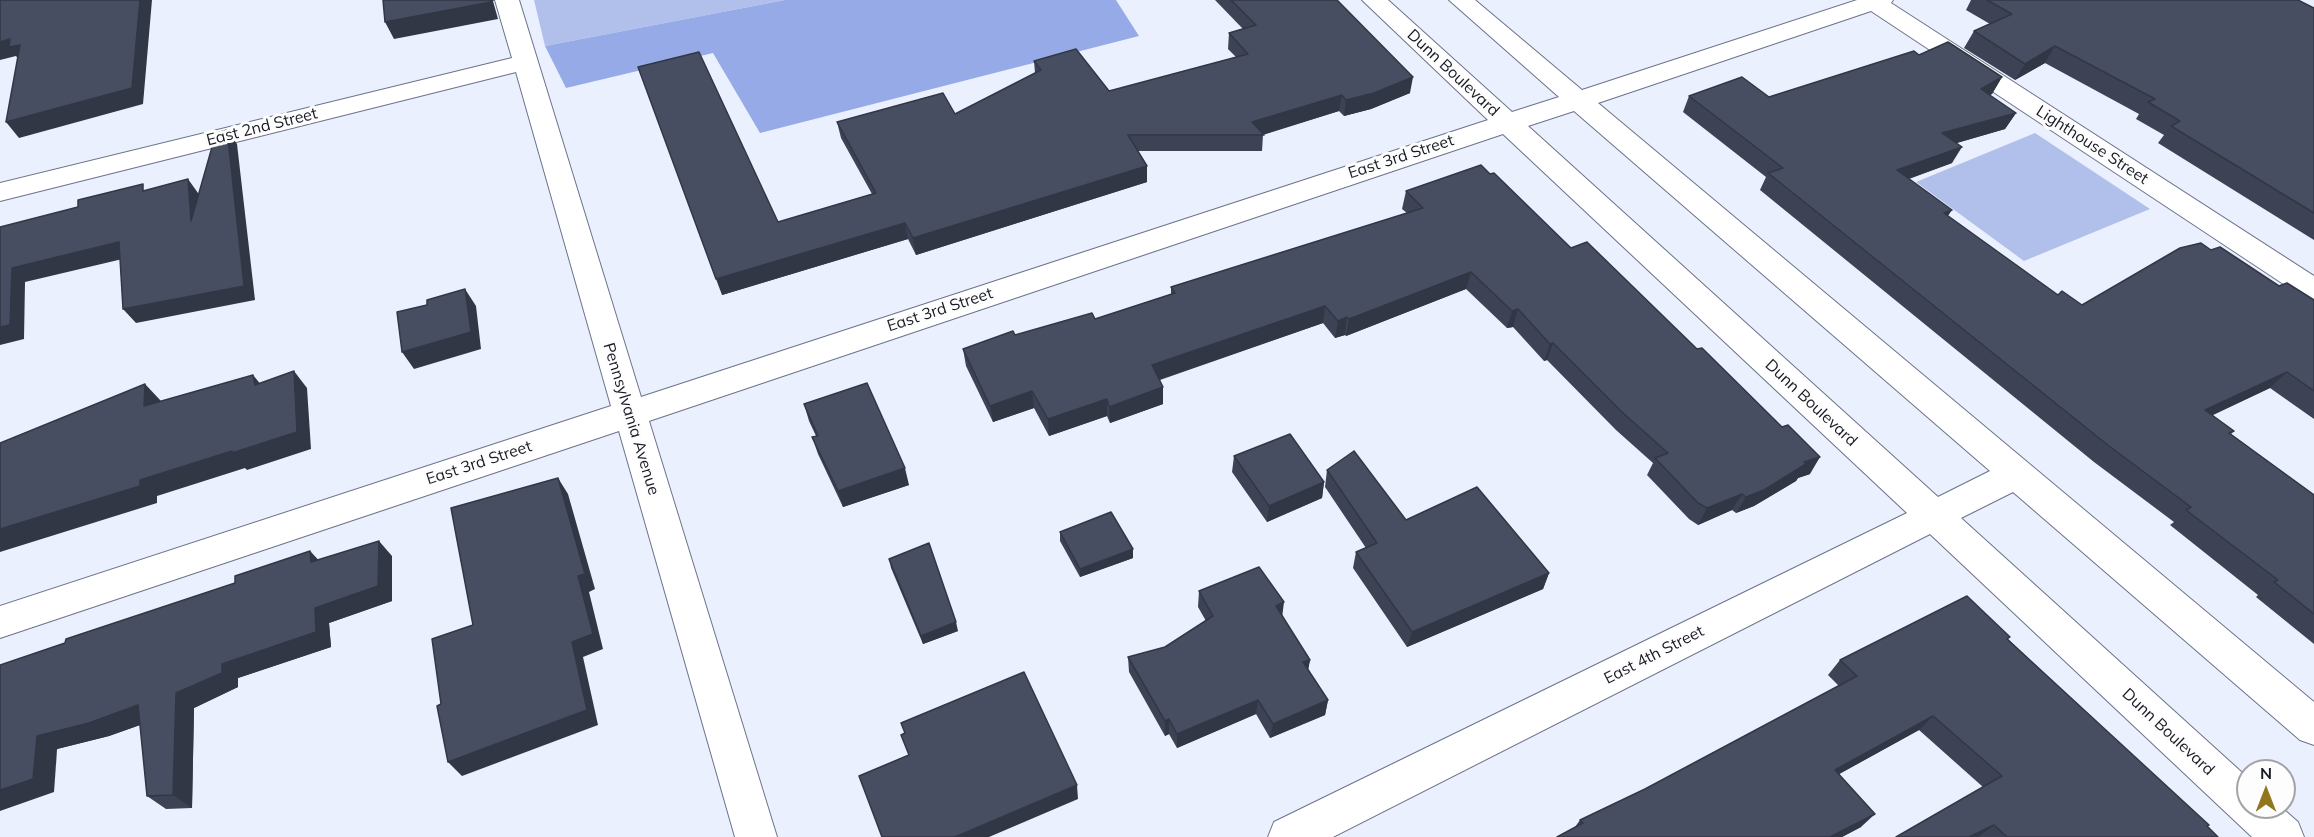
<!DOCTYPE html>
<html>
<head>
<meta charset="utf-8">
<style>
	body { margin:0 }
	#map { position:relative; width:2314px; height:837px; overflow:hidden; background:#ebf0ff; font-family:Mulish,sans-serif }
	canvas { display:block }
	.north { position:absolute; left:2236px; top:759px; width:60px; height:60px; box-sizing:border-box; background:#fdfdfd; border:2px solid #a1a3a6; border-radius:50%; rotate:0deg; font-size:16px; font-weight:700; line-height:24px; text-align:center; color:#181b24 }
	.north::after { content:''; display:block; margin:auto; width:21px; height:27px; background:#92761d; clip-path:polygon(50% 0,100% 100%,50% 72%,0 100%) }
</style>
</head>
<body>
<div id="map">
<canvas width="2314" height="837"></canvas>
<div class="north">N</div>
</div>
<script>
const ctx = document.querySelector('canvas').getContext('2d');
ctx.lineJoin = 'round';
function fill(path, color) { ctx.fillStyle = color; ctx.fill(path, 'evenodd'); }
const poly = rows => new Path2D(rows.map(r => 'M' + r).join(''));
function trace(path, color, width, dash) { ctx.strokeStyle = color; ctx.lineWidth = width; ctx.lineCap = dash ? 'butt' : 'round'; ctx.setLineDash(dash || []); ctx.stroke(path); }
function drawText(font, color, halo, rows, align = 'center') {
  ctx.font = font + ' Mulish,sans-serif'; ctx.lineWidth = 6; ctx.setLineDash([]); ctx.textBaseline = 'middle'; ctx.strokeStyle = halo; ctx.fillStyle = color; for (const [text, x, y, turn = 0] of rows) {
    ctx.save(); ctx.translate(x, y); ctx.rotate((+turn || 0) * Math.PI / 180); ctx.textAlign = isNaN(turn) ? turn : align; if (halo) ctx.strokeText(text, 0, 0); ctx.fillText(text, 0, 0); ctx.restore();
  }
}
fill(poly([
	[534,0,785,0,545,46],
	[2035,133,2150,209,2024,261,1916,182]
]), '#b1c0ea');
fill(poly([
	[785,0,1116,0,1139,36,760,133,713,53,566,88,545,46]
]), '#96aae7');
const minor = poly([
	[495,0,519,0,641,397,1488,120,1362,0,1388,0,1512,112,1559,97,1449,0,1475,0,1582,90,1857,0,1893,0,1891,3,2314,276,2314,301,2303,297,1871,11,1598,103,2314,702,2314,745,2300,740,2013,492,1961,518,2248,778,2248,807,2281,807,2298,822,2304,837,2252,837,1930,534,1333,837,1268,837,1274,822,1907,513,1503,134,649,421,777,837,735,837,619,431,0,638,0,606,611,406,516,72,0,201,0,183,512,58,495,0],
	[1574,111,1990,471,1938,497,1528,126,1574,111]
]);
trace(minor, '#6c7389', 2);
fill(minor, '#fff');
fill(poly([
	[1215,0,1337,0,1410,93,1371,109,1344,116,1339,111,1263,135,1262,151,1138,151,1147,166,1147,182,916,255,908,239,722,295,778,222,872,194,841,138,837,122,955,114,1035,73,1034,61,1109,91,1236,57,1228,49,1229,33,1243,29],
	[1971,0,2298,0,2314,8,2314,240,2158,143,2164,135,2136,119,2139,114,2045,63,2015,80,1964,48,1974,31,1990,24,1966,10],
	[1919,55,2002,77,1992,94,1989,95,2016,113,2005,129,1957,143,1952,163,1909,179,1948,216,2058,295,2082,305,2211,250,2279,286,2314,300,2314,419,2270,388,2212,415,2234,431,2231,434,2314,495,2314,644,2256,597,2258,595,2170,525,2174,522,2094,462,1760,190,1766,177,1683,112,1689,96,1769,97],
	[1406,191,1571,248,1810,474,1798,478,1796,481,1754,506,1736,513,1732,510,1698,525,1689,519,1647,475,1653,463,1616,430,1547,360,1544,361,1513,327,1507,328,1466,289,1346,336,1345,335,1335,338,1323,323,1160,380,1163,387,1163,404,1110,423,1107,416,1049,436,1034,408,993,422,966,366,963,349,1015,335,1095,319,1171,294,1171,287,1407,213,1402,209],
	[804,404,909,485,843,507,818,454,812,437,816,436,809,421],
	[1234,456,1324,482,1322,498,1267,522,1232,472],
	[1327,470,1406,520,1549,573,1543,589,1407,647,1353,568,1356,552,1366,548,1325,487],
	[1060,532,1133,549,1133,558,1080,577,1060,541],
	[310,551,318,560,392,556,392,601,329,623,331,647,238,678,238,687,194,708,192,808,166,809,147,796,140,725,109,736,57,749,54,792,65,643,235,583],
	[889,559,958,631,923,644,891,568],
	[1199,591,1282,617,1310,660,1308,670,1328,700,1325,715,1270,738,1256,714,1177,748,1169,734,1165,736,1129,672,1128,657,1165,647,1206,621,1198,607],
	[2008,639,2218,837,1896,837,1983,787,1919,730,1839,774,1861,827,1842,837,1557,837,1575,827,1580,820,1645,789,1839,686,1828,675,1840,660]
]), '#3d4354');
fill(poly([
	[140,0,152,0,143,104,19,138,6,122],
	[490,0,495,0,493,1,498,19,394,39,385,22],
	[10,39,20,45,21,63,16,56,0,60,0,42],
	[2055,46,2045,63,2015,80,2025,64],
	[1413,77,1410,93,1371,109,1344,116,1346,100],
	[2002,77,1992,94,1971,105,1981,89],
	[1342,95,1339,111,1261,135,1252,122],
	[2016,113,2005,129,1932,150,1942,133],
	[227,130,237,144,255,300,136,323,123,309,244,286],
	[1962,147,1952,163,1888,186,1897,170],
	[1147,166,1147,182,916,255,913,238],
	[188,179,198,193,202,235,191,221],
	[1952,210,1941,226,1944,213],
	[905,223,908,239,722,295,716,279],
	[119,242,131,257,25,282,24,339,0,345,0,327,12,268],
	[1471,272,1466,289,1346,336,1349,319],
	[465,289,476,306,481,349,414,369,402,352],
	[1325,306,1323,323,1152,382,1152,365],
	[1518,309,1513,327,1507,328,1512,311],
	[1347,317,1345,335,1335,338,1338,321],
	[1553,343,1547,360,1544,361,1550,344],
	[294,371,307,388,311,449,247,470,245,468,157,496,157,503,0,552,0,529,140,480],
	[2287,372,2270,388,2190,426,2205,410],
	[253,375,267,392,255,385],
	[145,384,161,401,160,423,144,406],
	[1163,387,1163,404,1110,423,1109,407],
	[1032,391,1034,408,993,422,990,406],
	[1107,399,1107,416,1049,436,1048,419],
	[1820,457,1810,474,1798,478,1796,481,1754,506,1736,513,1746,497,1804,462],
	[905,468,909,485,843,507,838,491],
	[558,478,568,494,595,589,589,592,603,649,583,657,598,725,462,776,448,762,572,642,578,576],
	[1324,482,1322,498,1267,522,1269,506],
	[1742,494,1732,510,1698,525,1707,508],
	[379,541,392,556,392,601,329,623,331,647,238,678,238,687,194,708,192,808,173,795,176,693,222,664,315,608],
	[1133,549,1133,558,1080,577,1080,569],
	[310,551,324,566,311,562],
	[1549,573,1543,589,1407,647,1412,632],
	[1284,602,1282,618,1276,606],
	[956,622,958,631,923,644,921,636],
	[1310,660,1307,675,1303,662],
	[1258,700,1256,714,1177,748,1177,734],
	[1328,700,1325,715,1270,738,1273,724],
	[138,705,157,719,109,736,57,749,54,792,0,811,0,790,37,736],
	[1933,716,1919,730,1823,783,1835,770],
	[1169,719,1169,734,1165,736,1165,721],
	[1077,785,1078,799,989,837,955,837],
	[1875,814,1861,827,1842,837,1830,837],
	[1994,825,1978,837,1969,837]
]), '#323745');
const building = poly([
	[0,0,140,0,132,88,6,122,20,45,9,47,10,39,0,42,0,0],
	[383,0,490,0,491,2,385,22,383,0],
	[1231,0,1337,0,1413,77,1374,93,1346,100,1342,95,1252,122,1264,135,1128,135,1147,166,913,238,905,223,716,279,638,67,699,52,778,222,876,193,837,122,943,93,955,114,1041,70,1034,61,1076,49,1109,91,1248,54,1229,33,1256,25,1231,0],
	[1987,0,2298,0,2314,8,2314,213,2171,126,2180,121,2148,102,2155,99,2055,46,2025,64,1974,31,2012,14,1987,0],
	[1948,42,2002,77,1981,89,2016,113,1942,133,1962,147,1897,170,1952,210,1944,213,2058,295,2062,291,2082,305,2180,248,2201,243,2211,250,2220,247,2279,286,2287,283,2314,300,2314,391,2287,372,2205,410,2234,431,2229,433,2314,495,2314,614,2274,582,2278,580,2186,510,2191,507,2109,446,1768,173,1783,168,1689,96,1742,77,1769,97,1914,51,1919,55,1948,42],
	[227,130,244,286,123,309,119,242,12,268,10,325,0,327,0,227,78,207,78,200,143,184,143,191,188,179,191,221,216,133,227,130],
	[1481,165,1490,174,1494,173,1571,248,1587,242,1697,349,1702,348,1782,427,1788,425,1820,457,1804,462,1806,464,1764,490,1746,497,1742,494,1707,508,1698,503,1655,458,1668,453,1623,413,1553,343,1550,344,1518,309,1512,311,1471,272,1349,319,1347,317,1338,321,1325,306,1152,365,1163,387,1109,407,1107,399,1048,419,1032,391,990,406,963,349,1013,331,1015,335,1092,313,1095,319,1175,293,1171,287,1423,208,1406,191,1481,165],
	[465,289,471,332,402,352,397,312,427,305,427,300,465,289],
	[294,371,297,432,232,453,232,451,140,480,140,486,0,529,0,443,145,384,144,406,253,375,255,385,294,371],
	[867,383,905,468,838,491,812,437,818,436,804,404,867,383],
	[1290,434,1324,482,1269,506,1234,456,1290,434],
	[1354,451,1406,520,1477,487,1549,573,1412,632,1356,552,1377,543,1327,470,1354,451],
	[558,478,585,574,578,576,593,634,572,642,587,710,448,762,437,706,441,704,432,639,473,625,451,508,558,478],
	[1111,512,1133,549,1080,569,1060,532,1111,512],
	[379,541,378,586,315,608,316,632,222,664,222,673,176,693,173,795,147,796,138,705,89,723,37,736,33,779,0,790,0,665,65,643,66,639,235,583,235,576,310,551,311,562,379,541],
	[929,543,956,622,921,636,889,559,929,543],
	[1259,567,1284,602,1276,606,1310,660,1303,662,1328,700,1273,724,1258,700,1177,734,1169,719,1165,721,1128,657,1165,647,1213,616,1199,591,1259,567],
	[1967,596,2010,637,2007,639,2209,825,2207,826,2218,837,2007,837,1994,825,1969,837,1896,837,2002,776,1933,716,1835,770,1875,814,1830,837,1557,837,1583,823,1580,820,1645,789,1857,676,1840,660,1967,596],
	[1024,672,1077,785,955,837,882,837,859,776,909,755,901,735,905,733,901,723,1024,672]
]);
fill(building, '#474e62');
trace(building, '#323745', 1.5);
drawText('16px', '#181b24', '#fdfdfd', [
	["Dunn Boulevard",1453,73,43],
	["East 2nd Street",262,127,-14],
	["Lighthouse Street",2092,145,33],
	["East 3rd Street",1401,157,-18],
	["East 3rd Street",940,310,-18],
	["Dunn Boulevard",1811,403,43],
	["Pennsylvania Avenue",631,419,73],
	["East 3rd Street",479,463,-18],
	["East 4th Street",1654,655,-27],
	["Dunn Boulevard",2168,732,43]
]);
</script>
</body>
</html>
